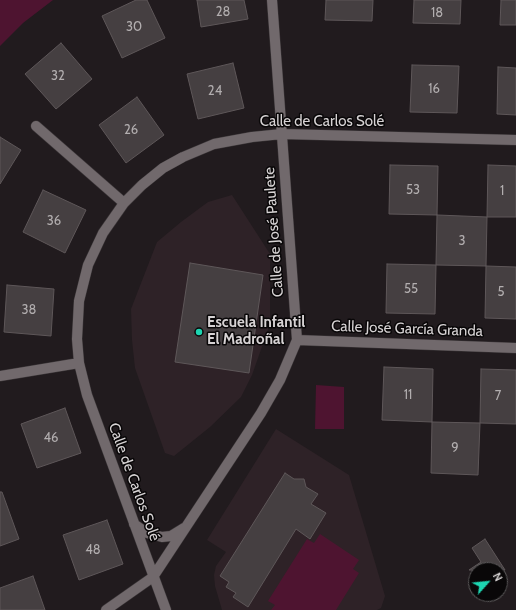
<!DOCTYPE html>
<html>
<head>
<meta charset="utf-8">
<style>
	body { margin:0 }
	#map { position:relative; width:516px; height:610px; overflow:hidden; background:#211b1e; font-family:Cabin,sans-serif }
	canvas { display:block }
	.north { position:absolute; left:468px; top:562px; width:40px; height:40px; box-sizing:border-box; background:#090708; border:1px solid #5b595a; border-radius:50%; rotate:63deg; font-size:11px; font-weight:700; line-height:16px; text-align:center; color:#d7d3d4 }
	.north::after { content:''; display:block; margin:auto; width:14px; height:18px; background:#1dd5b1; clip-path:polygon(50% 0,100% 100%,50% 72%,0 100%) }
</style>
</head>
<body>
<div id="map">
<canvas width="516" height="610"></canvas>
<div class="north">N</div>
</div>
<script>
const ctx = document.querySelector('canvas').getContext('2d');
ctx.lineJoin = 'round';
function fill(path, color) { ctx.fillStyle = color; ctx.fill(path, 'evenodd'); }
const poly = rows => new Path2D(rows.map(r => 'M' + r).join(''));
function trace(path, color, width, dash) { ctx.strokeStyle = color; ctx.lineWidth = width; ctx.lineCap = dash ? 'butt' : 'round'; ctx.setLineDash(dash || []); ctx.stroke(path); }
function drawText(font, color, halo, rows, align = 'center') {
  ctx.font = font + ' Cabin,sans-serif'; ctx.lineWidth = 3; ctx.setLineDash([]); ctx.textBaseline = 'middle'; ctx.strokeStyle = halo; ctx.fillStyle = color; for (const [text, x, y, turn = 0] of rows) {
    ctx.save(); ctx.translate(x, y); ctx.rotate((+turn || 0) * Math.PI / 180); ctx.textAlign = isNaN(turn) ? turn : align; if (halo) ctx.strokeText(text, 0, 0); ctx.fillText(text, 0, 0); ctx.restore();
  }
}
fill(poly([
	[232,195,270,254,270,324,252,375,241,397,210,427,174,456,165,453,135,368,132,340,131,309,157,242,181,222,208,202],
	[276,429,349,475,385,596,381,608,377,610,222,610,215,586,214,575,216,566,226,552,207,540]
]), '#2e2227');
fill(poly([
	[0,0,53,0,23,23,0,46],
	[316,385,344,387,344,429,315,429],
	[320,534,359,560,353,569,359,573,336,610,271,610,275,605,268,601,307,539,314,543]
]), '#4e1430');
const building = poly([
	[136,0,147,0,165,38,122,58,102,16,136,0],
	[197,0,244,0,248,19,201,27,197,0],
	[326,0,373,0,372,21,325,20,326,0],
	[414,0,461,0,460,24,413,23,414,0],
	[501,0,516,0,516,25,500,25,501,0],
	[61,43,92,79,56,109,25,74,61,43],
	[233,63,244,108,198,119,187,74,233,63],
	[412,65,459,66,457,113,410,112,412,65],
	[498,67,516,68,516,115,497,114,498,67],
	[137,97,164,135,126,163,99,125,137,97],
	[0,137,21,150,0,184,0,137],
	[390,165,438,166,437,215,389,214,390,165],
	[488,165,516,166,516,217,487,217,488,165],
	[43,190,86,210,65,253,23,232,43,190],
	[437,215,487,217,486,266,436,265,437,215],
	[190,263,263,275,249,373,175,362,190,263],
	[387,264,436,265,435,314,386,313,387,264],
	[486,266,516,267,516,319,485,318,486,266],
	[7,285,54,289,51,336,4,332,7,285],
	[384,367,433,369,432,422,382,420,384,367],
	[481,369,516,370,516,424,480,423,481,369],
	[65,408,81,453,37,468,21,424,65,408],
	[432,422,480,423,478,475,431,473,432,422],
	[285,473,294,479,304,479,306,487,318,494,311,504,326,513,310,539,296,529,248,607,233,597,236,593,226,587,229,582,220,576,285,473],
	[0,492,2,492,19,539,0,546,0,492],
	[107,520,123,564,79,580,63,535,107,520],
	[485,539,505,570,469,570,481,562,472,548,485,539],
	[33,576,45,610,0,610,0,588,33,576]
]);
fill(building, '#453f41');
trace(building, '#5e5759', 1);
const minor = poly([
	[36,126,124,203],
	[297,340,516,348],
	[0,376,79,363],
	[134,524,147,533,162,537,171,536,184,528],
	[106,610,153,577,261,413,280,380,297,340,272,0],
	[166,610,87,395,79,363,77,339,79,301,88,265,103,233,124,203,142,185,163,168,183,157,214,144,252,137,282,134,516,140]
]);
trace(minor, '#3c3739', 11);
trace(minor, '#71696c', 10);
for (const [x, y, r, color] of [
	[199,332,4,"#1dd5b1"]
]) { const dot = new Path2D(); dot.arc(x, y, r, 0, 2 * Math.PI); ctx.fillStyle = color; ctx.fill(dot); trace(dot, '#090708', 1.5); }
drawText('13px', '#b2aeaf', null, [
	["28",223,12],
	["18",437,13],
	["30",134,27],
	["32",58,76],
	["16",434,89],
	["24",215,91],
	["26",131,130],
	["53",413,190],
	["1",502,191],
	["36",54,221],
	["3",462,241],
	["55",411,289],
	["5",501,292],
	["38",29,310],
	["11",408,395],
	["7",498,396],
	["46",51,438],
	["9",455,448],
	["48",93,550]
]);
drawText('15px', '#d7d3d4', '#090708', [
	["Calle de Carlos Solé",322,122],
	["Calle de José Paulete",274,232,-94],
	["Calle José García Granda",407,329,2],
	["Calle de Carlos Solé",134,482,70]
]);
drawText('bold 15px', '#d7d3d4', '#090708', [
	["Escuela Infantil",207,323],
	["El Madroñal",207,340]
], 'left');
</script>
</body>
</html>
